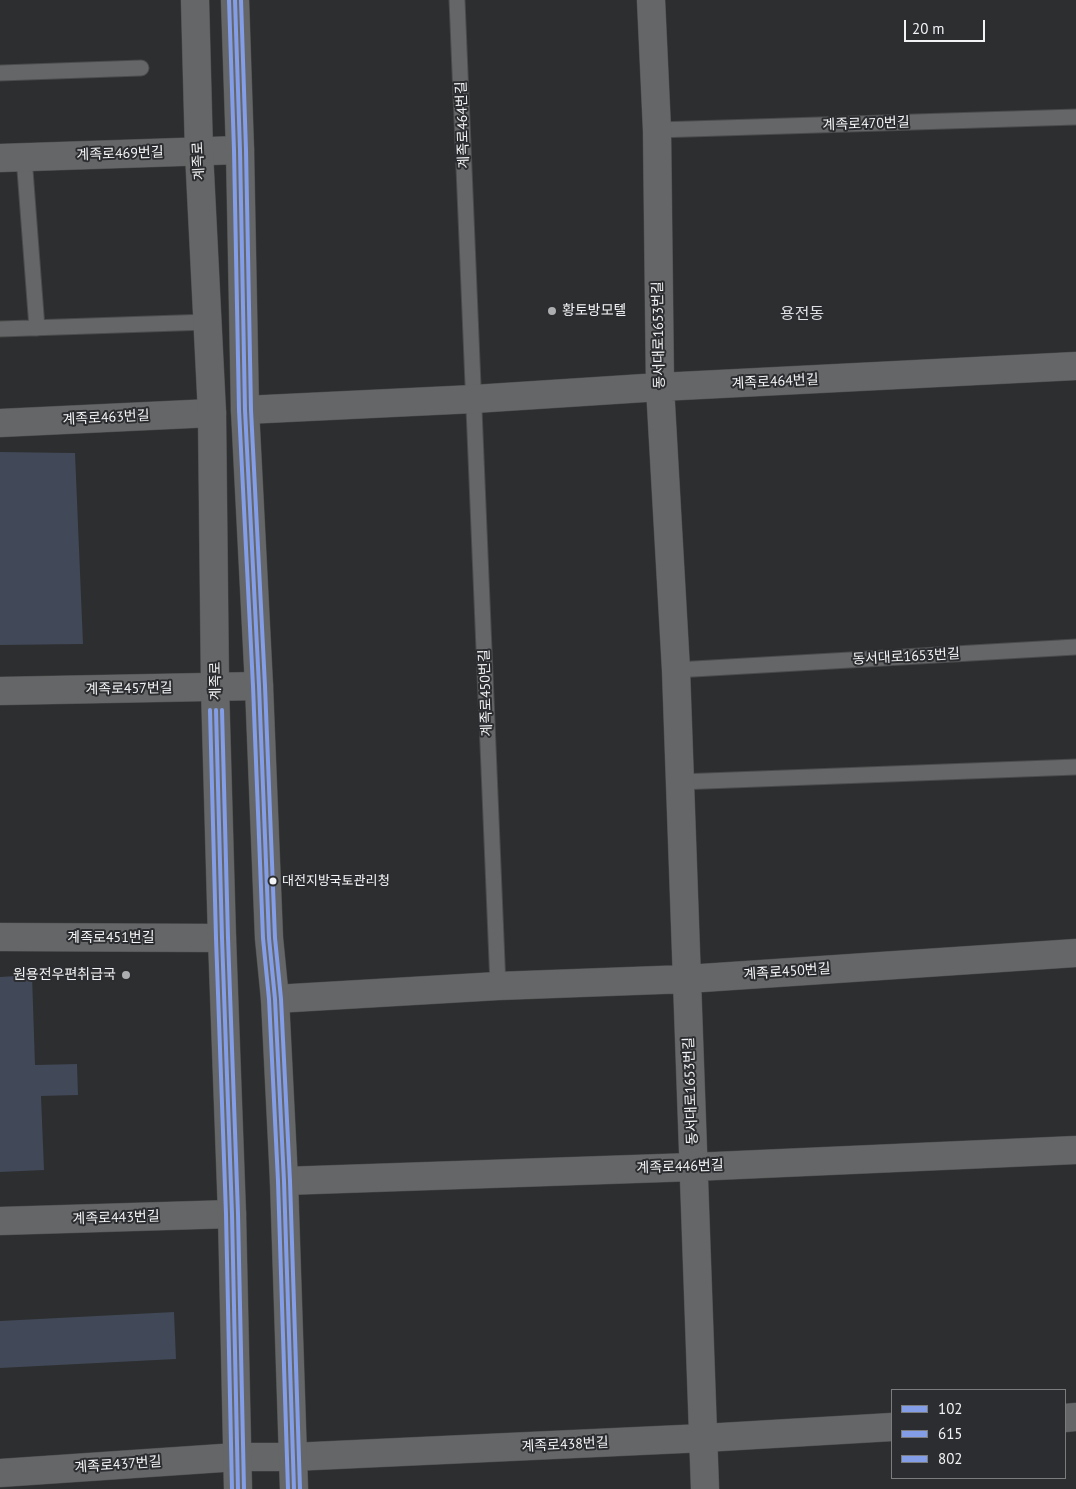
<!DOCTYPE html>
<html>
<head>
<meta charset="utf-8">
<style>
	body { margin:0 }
	#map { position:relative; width:1076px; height:1489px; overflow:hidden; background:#2d2e2f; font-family:"PT Sans",sans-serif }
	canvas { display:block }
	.legend { position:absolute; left:891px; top:1389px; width:175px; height:90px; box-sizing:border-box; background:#2c2d30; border:1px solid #7b7c7e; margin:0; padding:6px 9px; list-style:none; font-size:15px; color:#f2f3f4 }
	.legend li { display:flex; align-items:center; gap:10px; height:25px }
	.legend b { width:25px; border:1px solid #7b7c7e }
	.scale { position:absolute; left:904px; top:20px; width:81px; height:22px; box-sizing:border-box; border:2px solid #f2f3f4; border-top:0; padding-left:6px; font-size:15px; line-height:18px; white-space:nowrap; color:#f2f3f4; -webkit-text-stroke:4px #2c2d30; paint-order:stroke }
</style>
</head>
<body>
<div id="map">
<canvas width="1076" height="1489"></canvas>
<ul class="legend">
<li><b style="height:6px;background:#839de6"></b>102</li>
<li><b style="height:6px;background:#839de6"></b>615</li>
<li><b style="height:6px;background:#839de6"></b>802</li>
</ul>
<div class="scale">20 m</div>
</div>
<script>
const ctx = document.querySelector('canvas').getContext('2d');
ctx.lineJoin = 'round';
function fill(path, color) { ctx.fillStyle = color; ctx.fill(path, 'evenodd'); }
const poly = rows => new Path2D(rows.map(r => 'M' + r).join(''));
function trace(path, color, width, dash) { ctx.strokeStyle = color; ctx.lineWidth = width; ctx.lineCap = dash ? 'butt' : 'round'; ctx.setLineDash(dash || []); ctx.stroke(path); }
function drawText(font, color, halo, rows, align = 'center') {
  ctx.font = font + ' "PT Sans","Noto Sans KR",sans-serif'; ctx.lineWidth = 4; ctx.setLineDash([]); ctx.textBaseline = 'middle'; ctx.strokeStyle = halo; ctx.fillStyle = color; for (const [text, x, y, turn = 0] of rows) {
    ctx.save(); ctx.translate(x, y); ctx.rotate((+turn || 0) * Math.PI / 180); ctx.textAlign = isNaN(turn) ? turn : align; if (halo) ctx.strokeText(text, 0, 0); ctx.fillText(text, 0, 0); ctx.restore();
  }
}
fill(poly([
	[0,452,75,453,83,644,0,645],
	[32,975,35,1065,77,1064,78,1095,41,1096,44,1170,0,1172,0,977],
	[174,1312,176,1359,0,1368,0,1321]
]), '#414857');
const lane = poly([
	[457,0,498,986],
	[0,73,141,68],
	[657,130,1076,117],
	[24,157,37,328],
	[0,329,208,322],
	[676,670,1076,647],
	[679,782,1076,767]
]);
const street = poly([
	[651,0,657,130,660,387,676,670,705,1489],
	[0,158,240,150],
	[245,410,474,399,660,387,1076,366],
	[0,423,212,413],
	[0,691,259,686],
	[0,937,222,938],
	[275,999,498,986,687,979,1076,953],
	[284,1181,693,1167,1076,1150],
	[0,1221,232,1214],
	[1065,1418,1076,1417],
	[0,1473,237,1457,292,1457,704,1438,892,1427]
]);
const secondary = poly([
	[195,0,199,152,212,413,215,687,222,938,232,1214,238,1489],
	[235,0,240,150,245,410,259,686,269,938,275,999,284,1181,294,1489]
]);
trace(lane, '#4a4b4c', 17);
trace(street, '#4a4b4c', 29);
trace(secondary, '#4a4b4c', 29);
trace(lane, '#656667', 15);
trace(street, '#656667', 28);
trace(secondary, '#656667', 28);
trace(poly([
	[235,0,240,150,245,410,259,686,269,938,275,999,284,1181,294,1489],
	[216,710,222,938,232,1214,238,1489]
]), '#839de6', 4);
trace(poly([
	[229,0,234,150,239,410,253,686,263,938,269,999,278,1181,288,1489],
	[210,710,216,938,226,1214,232,1489]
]), '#839de6', 4);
trace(poly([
	[241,0,246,150,251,410,265,686,275,938,281,999,290,1181,300,1489],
	[222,710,228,938,238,1214,244,1489]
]), '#839de6', 4);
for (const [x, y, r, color] of [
	[552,311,5,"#adaeaf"],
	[273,881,4.5,"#f2f3f4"],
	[126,975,5,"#adaeaf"]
]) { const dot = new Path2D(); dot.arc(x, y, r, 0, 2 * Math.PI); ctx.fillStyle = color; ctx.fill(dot); trace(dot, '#2c2d30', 2); }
drawText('13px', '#f2f3f4', '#2c2d30', [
	["대전지방국토관리청",282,881]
], 'left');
drawText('14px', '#f2f3f4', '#2c2d30', [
	["계족로470번길",866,124,-2],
	["계족로464번길",463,125,-92],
	["계족로469번길",120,154,-2],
	["계족로",199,161,-93],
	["동서대로1653번길",659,335,-91],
	["계족로464번길",775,382,-3],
	["계족로463번길",106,418,-3],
	["동서대로1653번길",906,657,-3],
	["계족로",216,681,-91],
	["계족로457번길",129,689,-1],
	["계족로450번길",486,693,-92],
	["계족로451번길",111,938],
	["계족로450번길",787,972,-4],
	["동서대로1653번길",691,1091,-92],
	["계족로446번길",680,1167,-2],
	["계족로443번길",116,1218,-2],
	["계족로438번길",565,1445,-3],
	["계족로437번길",118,1465,-4]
]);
drawText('14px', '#f2f3f4', '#2c2d30', [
	["황토방모텔",562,311],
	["원용전우편취급국",116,975,"right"]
], 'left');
drawText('16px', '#dedfe2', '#2c2d30', [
	["용전동",802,314]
]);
</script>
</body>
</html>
